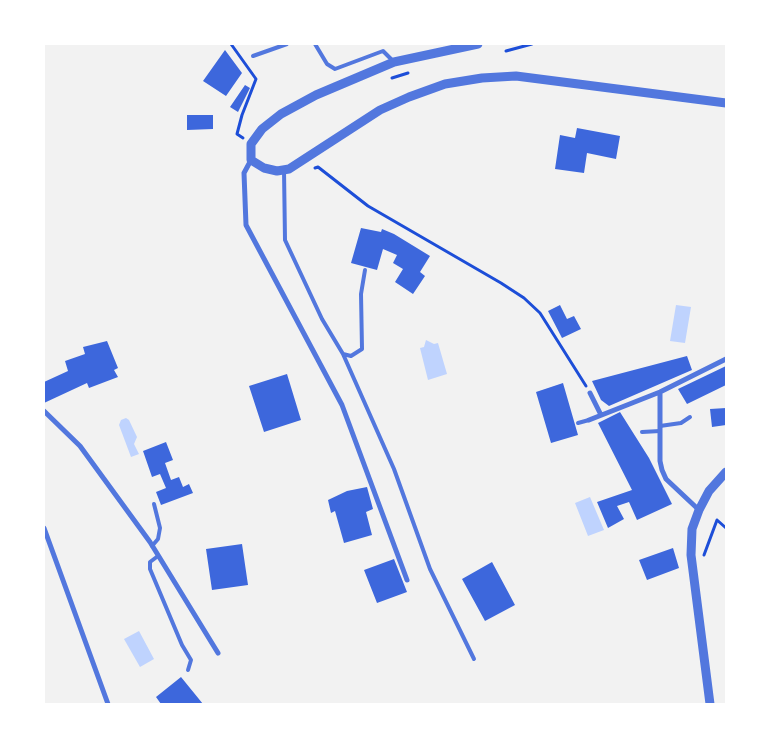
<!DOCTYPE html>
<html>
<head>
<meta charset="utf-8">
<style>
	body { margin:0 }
	#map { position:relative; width:770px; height:748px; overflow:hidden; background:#f2f2f2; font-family:"Open Sans",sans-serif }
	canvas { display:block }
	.frame { position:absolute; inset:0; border:45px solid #fff; pointer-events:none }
</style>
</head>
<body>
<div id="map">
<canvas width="770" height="748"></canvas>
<div class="frame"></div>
</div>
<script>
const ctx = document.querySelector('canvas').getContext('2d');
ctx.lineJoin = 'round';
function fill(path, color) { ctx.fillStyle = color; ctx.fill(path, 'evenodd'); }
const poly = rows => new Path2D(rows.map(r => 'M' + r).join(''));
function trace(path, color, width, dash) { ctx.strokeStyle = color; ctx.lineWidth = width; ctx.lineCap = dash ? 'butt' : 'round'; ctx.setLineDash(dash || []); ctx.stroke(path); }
fill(poly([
	[676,305,691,307,685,343,670,341],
	[426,340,434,344,438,343,447,374,428,380,420,348,424,347],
	[126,418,129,420,137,437,134,444,139,454,131,457,119,425,121,420],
	[590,497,604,530,588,536,575,503],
	[139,631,154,659,140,667,124,639]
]), '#bfd3fe');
fill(poly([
	[225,50,242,73,226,96,203,81],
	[245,85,250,88,238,112,230,107],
	[187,115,213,115,213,129,187,130],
	[577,128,620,136,616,159,587,153,584,173,555,169,560,135,575,138],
	[361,228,381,232,382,229,394,234,430,256,420,272,425,276,413,294,395,282,403,269,393,263,397,255,383,249,377,270,351,263],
	[560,305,567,319,574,316,581,329,562,338,548,311],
	[107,341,118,368,114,370,118,377,89,388,87,383,44,403,44,382,68,371,65,361,85,354,83,347],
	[687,356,692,370,609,406,601,400,592,381],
	[726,366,726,385,687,404,678,389],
	[287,374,301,420,264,432,249,386],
	[563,383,578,435,551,443,536,392],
	[726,408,726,425,712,427,710,409],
	[620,412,649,458,672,504,637,520,629,502,617,506,624,519,608,528,597,502,632,490,598,423],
	[166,442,173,460,165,463,171,480,179,477,183,487,189,484,193,493,161,505,156,492,166,488,160,474,152,477,143,451],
	[367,487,373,509,366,512,372,535,344,543,335,511,331,513,328,500,347,491],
	[242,544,248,585,212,590,206,549],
	[673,548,679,568,647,580,639,560],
	[394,559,407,592,377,603,364,570],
	[492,562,515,605,485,621,462,579],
	[181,677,203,704,161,704,156,697]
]), '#3d67dc');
trace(poly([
	[231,44,256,79,242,115,237,134,243,138],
	[506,51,532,44],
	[392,78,408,73],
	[315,168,318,167,368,206,501,283,524,298,540,313,586,386],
	[704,555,717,520,726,528]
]), '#1d4ed8', 3);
trace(poly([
	[315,44,327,64,335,69,383,51,394,62],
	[253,56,287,44],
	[284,170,285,240,322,319,343,354,394,469,430,569,474,659],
	[343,354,351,356,362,349,361,294,365,270],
	[578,423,589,420],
	[660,426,681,423,690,417],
	[642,432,660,431],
	[152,546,158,539,160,528,154,504],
	[158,556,150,562,150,569,182,645,191,660,188,670]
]), '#5277de', 4);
trace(poly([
	[251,160,244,173,246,225,342,405,407,580],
	[660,392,660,461,662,470,666,479,699,510],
	[590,393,601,415],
	[44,411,80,446,150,542,218,653],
	[589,420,660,392,726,359],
	[44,528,108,704]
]), '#5277de', 5);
trace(poly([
	[478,44,394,62,316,95,281,114,262,129,251,144,251,160,264,168,277,171,289,169,380,110,409,97,445,84,482,78,516,76,726,103],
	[710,704,691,555,692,529,699,510,709,491,726,472]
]), '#5277de', 9);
</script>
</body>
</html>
